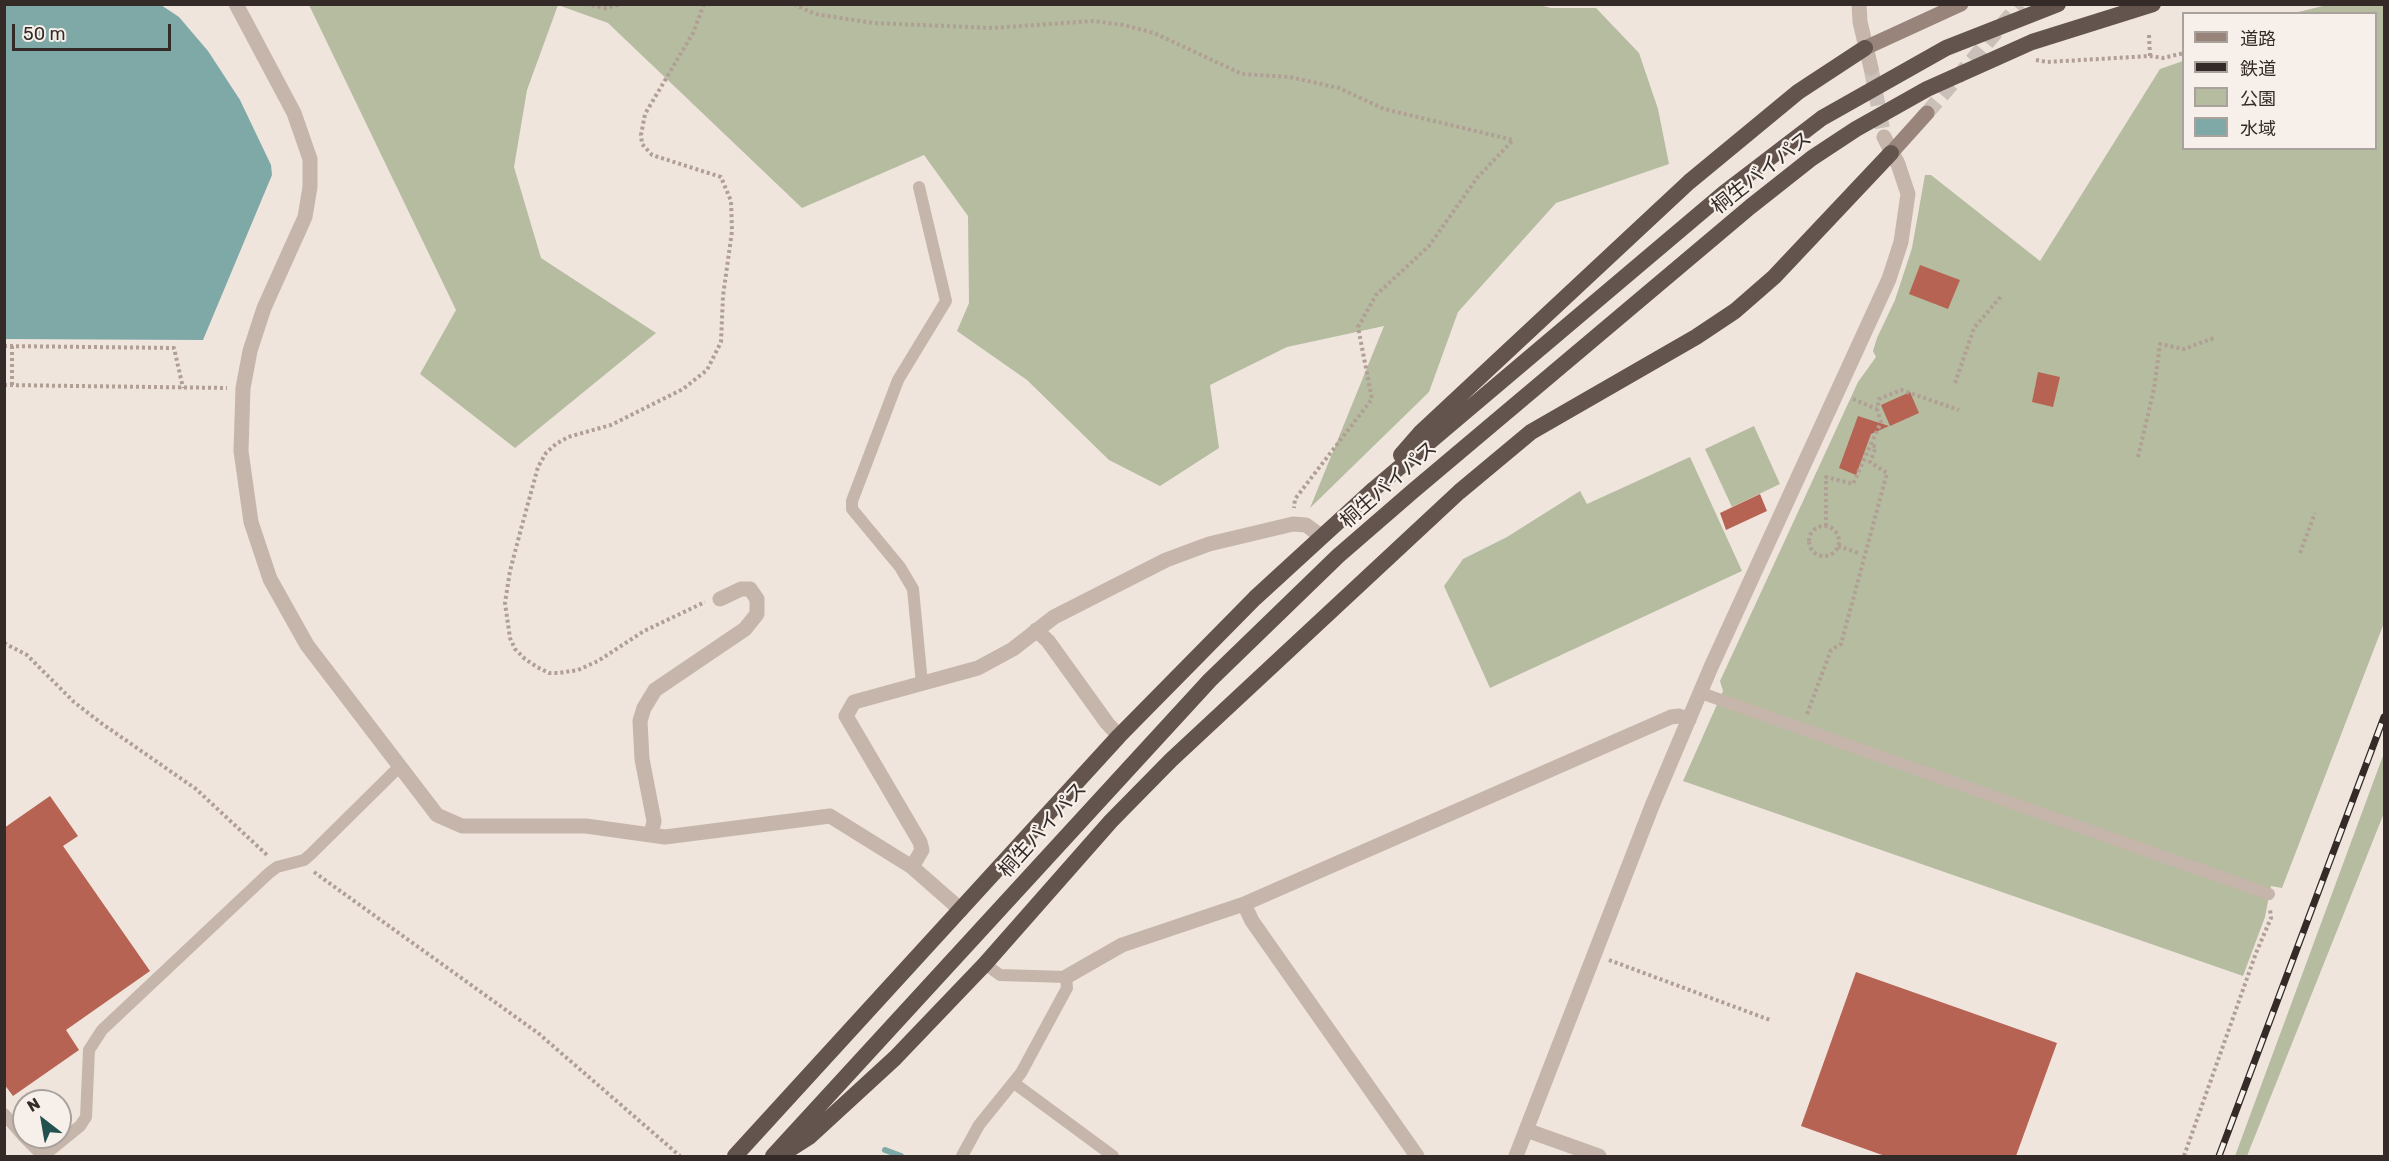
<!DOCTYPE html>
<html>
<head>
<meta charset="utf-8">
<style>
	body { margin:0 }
	#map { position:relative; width:2389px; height:1161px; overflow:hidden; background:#efe5dd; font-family:Rubik,"Noto Sans JP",sans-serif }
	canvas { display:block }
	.frame { position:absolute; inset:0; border:6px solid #342b29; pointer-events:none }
	.legend { position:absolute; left:2182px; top:12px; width:195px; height:138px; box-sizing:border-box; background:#f7efe9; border:2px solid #a9a19c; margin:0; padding:8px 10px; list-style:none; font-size:18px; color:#342b29 }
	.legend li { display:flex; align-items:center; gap:12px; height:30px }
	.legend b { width:30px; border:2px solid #a9a19c }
	.north { position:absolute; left:12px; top:1089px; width:60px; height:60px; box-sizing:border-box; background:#f7efe9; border:2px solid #a9a19c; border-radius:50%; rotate:329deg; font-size:16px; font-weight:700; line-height:24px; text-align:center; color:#342b29 }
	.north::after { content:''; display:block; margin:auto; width:21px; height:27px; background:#235150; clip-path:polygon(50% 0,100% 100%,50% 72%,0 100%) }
	.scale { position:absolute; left:12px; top:24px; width:159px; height:27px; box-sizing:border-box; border:3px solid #342b29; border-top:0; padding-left:8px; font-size:18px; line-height:21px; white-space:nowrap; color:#342b29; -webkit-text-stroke:4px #f7efe9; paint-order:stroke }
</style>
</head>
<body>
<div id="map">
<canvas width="2389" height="1161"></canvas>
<div class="frame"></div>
<ul class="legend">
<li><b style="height:8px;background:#99847c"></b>道路</li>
<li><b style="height:8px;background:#342b29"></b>鉄道</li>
<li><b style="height:16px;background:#b5bc9f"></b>公園</li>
<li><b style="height:16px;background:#7fa9a7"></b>水域</li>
</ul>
<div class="north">N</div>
<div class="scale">50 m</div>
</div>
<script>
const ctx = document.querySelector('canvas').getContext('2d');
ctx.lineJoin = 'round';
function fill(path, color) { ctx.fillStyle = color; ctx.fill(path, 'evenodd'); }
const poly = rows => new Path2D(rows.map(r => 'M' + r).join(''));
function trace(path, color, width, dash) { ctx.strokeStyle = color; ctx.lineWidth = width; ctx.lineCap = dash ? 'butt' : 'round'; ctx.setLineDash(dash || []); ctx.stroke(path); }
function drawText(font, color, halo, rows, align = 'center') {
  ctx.font = font + ' Rubik,"Noto Sans JP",sans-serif'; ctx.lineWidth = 4.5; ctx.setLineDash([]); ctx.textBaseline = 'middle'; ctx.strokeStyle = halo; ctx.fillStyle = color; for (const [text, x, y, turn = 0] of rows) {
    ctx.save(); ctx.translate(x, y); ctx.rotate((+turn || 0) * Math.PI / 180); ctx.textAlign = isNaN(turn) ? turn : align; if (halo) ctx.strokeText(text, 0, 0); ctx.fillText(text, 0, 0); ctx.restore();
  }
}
fill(poly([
	[1539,5,1551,8,1596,8,1639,53,1658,109,1669,164,1556,203,1458,312,1429,392,1310,508,1384,326,1287,347,1210,385,1219,448,1160,486,1109,460,1027,380,957,331,969,303,968,216,924,155,802,208,608,23,558,5,527,90,514,167,541,258,656,333,515,448,420,374,456,310,309,5],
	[2327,5,2384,5,2384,623,2282,888,2271,886,2265,917,2243,976,1683,781,1723,691,1720,681,1858,382,1876,357,1873,351,1877,338,1895,300,1912,248,1925,175,1931,175,2040,261,2160,69,2183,61,2184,148,2376,148,2376,14,2294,13],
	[1754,426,1780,484,1732,507,1705,449],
	[1690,457,1742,571,1490,688,1444,586,1463,559,1507,537,1580,491,1587,504],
	[2384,753,2384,813,2247,1156,2235,1156]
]), '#b5bc9f');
fill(poly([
	[5,4,161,5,179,17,208,51,240,100,271,165,272,175,203,340,5,339]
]), '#7fa9a7');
trace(poly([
	[885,1150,901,1156]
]), '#7fa9a7', 6);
fill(poly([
	[1920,265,1960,280,1948,309,1909,294],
	[2038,372,2060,377,2053,407,2032,402],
	[1910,392,1919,413,1890,426,1881,405],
	[1858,416,1889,426,1871,434,1856,475,1839,468],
	[1760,494,1767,511,1726,530,1720,513],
	[50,796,78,836,63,846,150,971,66,1030,79,1050,13,1096,4,1084,4,828],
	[1856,972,2057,1043,2016,1156,1885,1156,1801,1126]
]), '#b76353');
trace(poly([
	[1871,68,1884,137]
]), '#cac0b9', 15, [15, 8]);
trace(poly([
	[1927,113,2020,4]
]), '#cac0b9', 15, [15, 8]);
trace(poly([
	[586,4,606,8,621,4],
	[704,4,693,33,645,114,641,135,642,144,652,155,721,177,731,201,732,231,723,296,721,342,707,370,683,389,611,425,568,437,556,444,546,453,538,467,521,529,510,571,505,603,510,638,515,649,525,659,537,667,549,673,559,673,578,670,598,661,644,631,705,602],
	[794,4,815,14,873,23,993,28,1093,21,1124,25,1154,33,1242,74,1290,77,1339,88,1384,109,1513,140,1477,178,1429,246,1376,295,1358,327,1372,399,1295,499,1294,508],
	[2149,35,2150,56],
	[2036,60,2047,62,2150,56,2163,58,2184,53],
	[4,346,174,348,183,388],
	[12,346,12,385],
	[1955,383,1974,328,2002,295],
	[4,385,227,388],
	[1853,399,1877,409],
	[2138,457,2154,389,2160,344,2184,349,2214,338],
	[1826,526,1826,477,1853,484,1881,422,1877,409,1879,399,1901,390,1959,410],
	'1809 541a15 15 0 1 1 30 0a15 15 0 1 1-30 0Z',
	[1838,546,1858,553],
	[2300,553,2315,513],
	[4,643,27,655,74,702,101,723,196,789,267,855],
	[1807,714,1831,650,1841,644,1887,473,1870,462,1876,447,1872,445],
	[314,872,538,1033,680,1156],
	[1609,960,1770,1020],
	[2184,1156,2256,953,2271,918,2270,909]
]), '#b19f95', 4, [3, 3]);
trace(poly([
	[919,187,946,301,898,380,852,501,852,509,900,567,913,589,922,684],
	[1701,693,2269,894],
	[1014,1083,1113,1156],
	[4,1114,24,1137],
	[24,1137,43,1156],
	[43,1156,80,1126,86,1117,89,1050,102,1030,269,873,277,867,304,860,311,854,400,766],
	[962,1156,979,1125,1021,1073,1067,988,1066,977,1000,975,985,964]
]), '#c6b5aa', 12);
trace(poly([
	[236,4,294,113,310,159,310,187,305,217,264,308,250,351,243,388,241,451,251,522,270,579,307,645,437,815,462,826,586,826,665,837,830,816,912,867,961,910],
	[1859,4,1860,22,1871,68],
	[1036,630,1048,641,1107,723,1119,736],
	[651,835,654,821,642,759,640,721,644,708,655,690,745,629,757,614,757,599,750,589,741,589,720,599],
	[912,867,922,850,920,842,846,716,854,702,978,668,1013,649,1054,617,1166,560,1209,544,1293,524,1306,525,1321,536],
	[1244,904,1252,921,1417,1156],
	[1066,977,1122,945,1244,904,1671,717,1679,716,1689,720],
	[1526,1130,1599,1156],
	[1516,1156,1652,806,1711,667,1889,279,1901,242,1908,194,1898,164,1884,137]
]), '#c6b5aa', 15);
trace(poly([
	[1865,48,1961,4],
	[1891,153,1927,113]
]), '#99847c', 15);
trace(poly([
	[1401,455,1421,432,1689,182,1798,92,1865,48],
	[784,1153,809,1137,895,1058,985,964,1111,821,1171,760,1459,492,1531,432,1696,337,1735,311,1774,277,1891,153],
	[735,1156,1119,736,1255,598,1374,489,1724,193,1822,118,1946,48,2058,4],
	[773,1156,1210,680,1338,556,1413,491,1750,207,1812,158,1856,129,1927,89,2032,42,2153,4]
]), '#64544e', 16);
const rail = poly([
	[2219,1156,2384,717]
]);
trace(rail, '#342b29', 7);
trace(rail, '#f7efe9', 4.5, [14]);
drawText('20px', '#342b29', '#f7efe9', [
	["桐生バイパス",1762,173,-38],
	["桐生バイパス",1389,485,-41],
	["桐生バイパス",1043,830,-48]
]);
</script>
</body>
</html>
